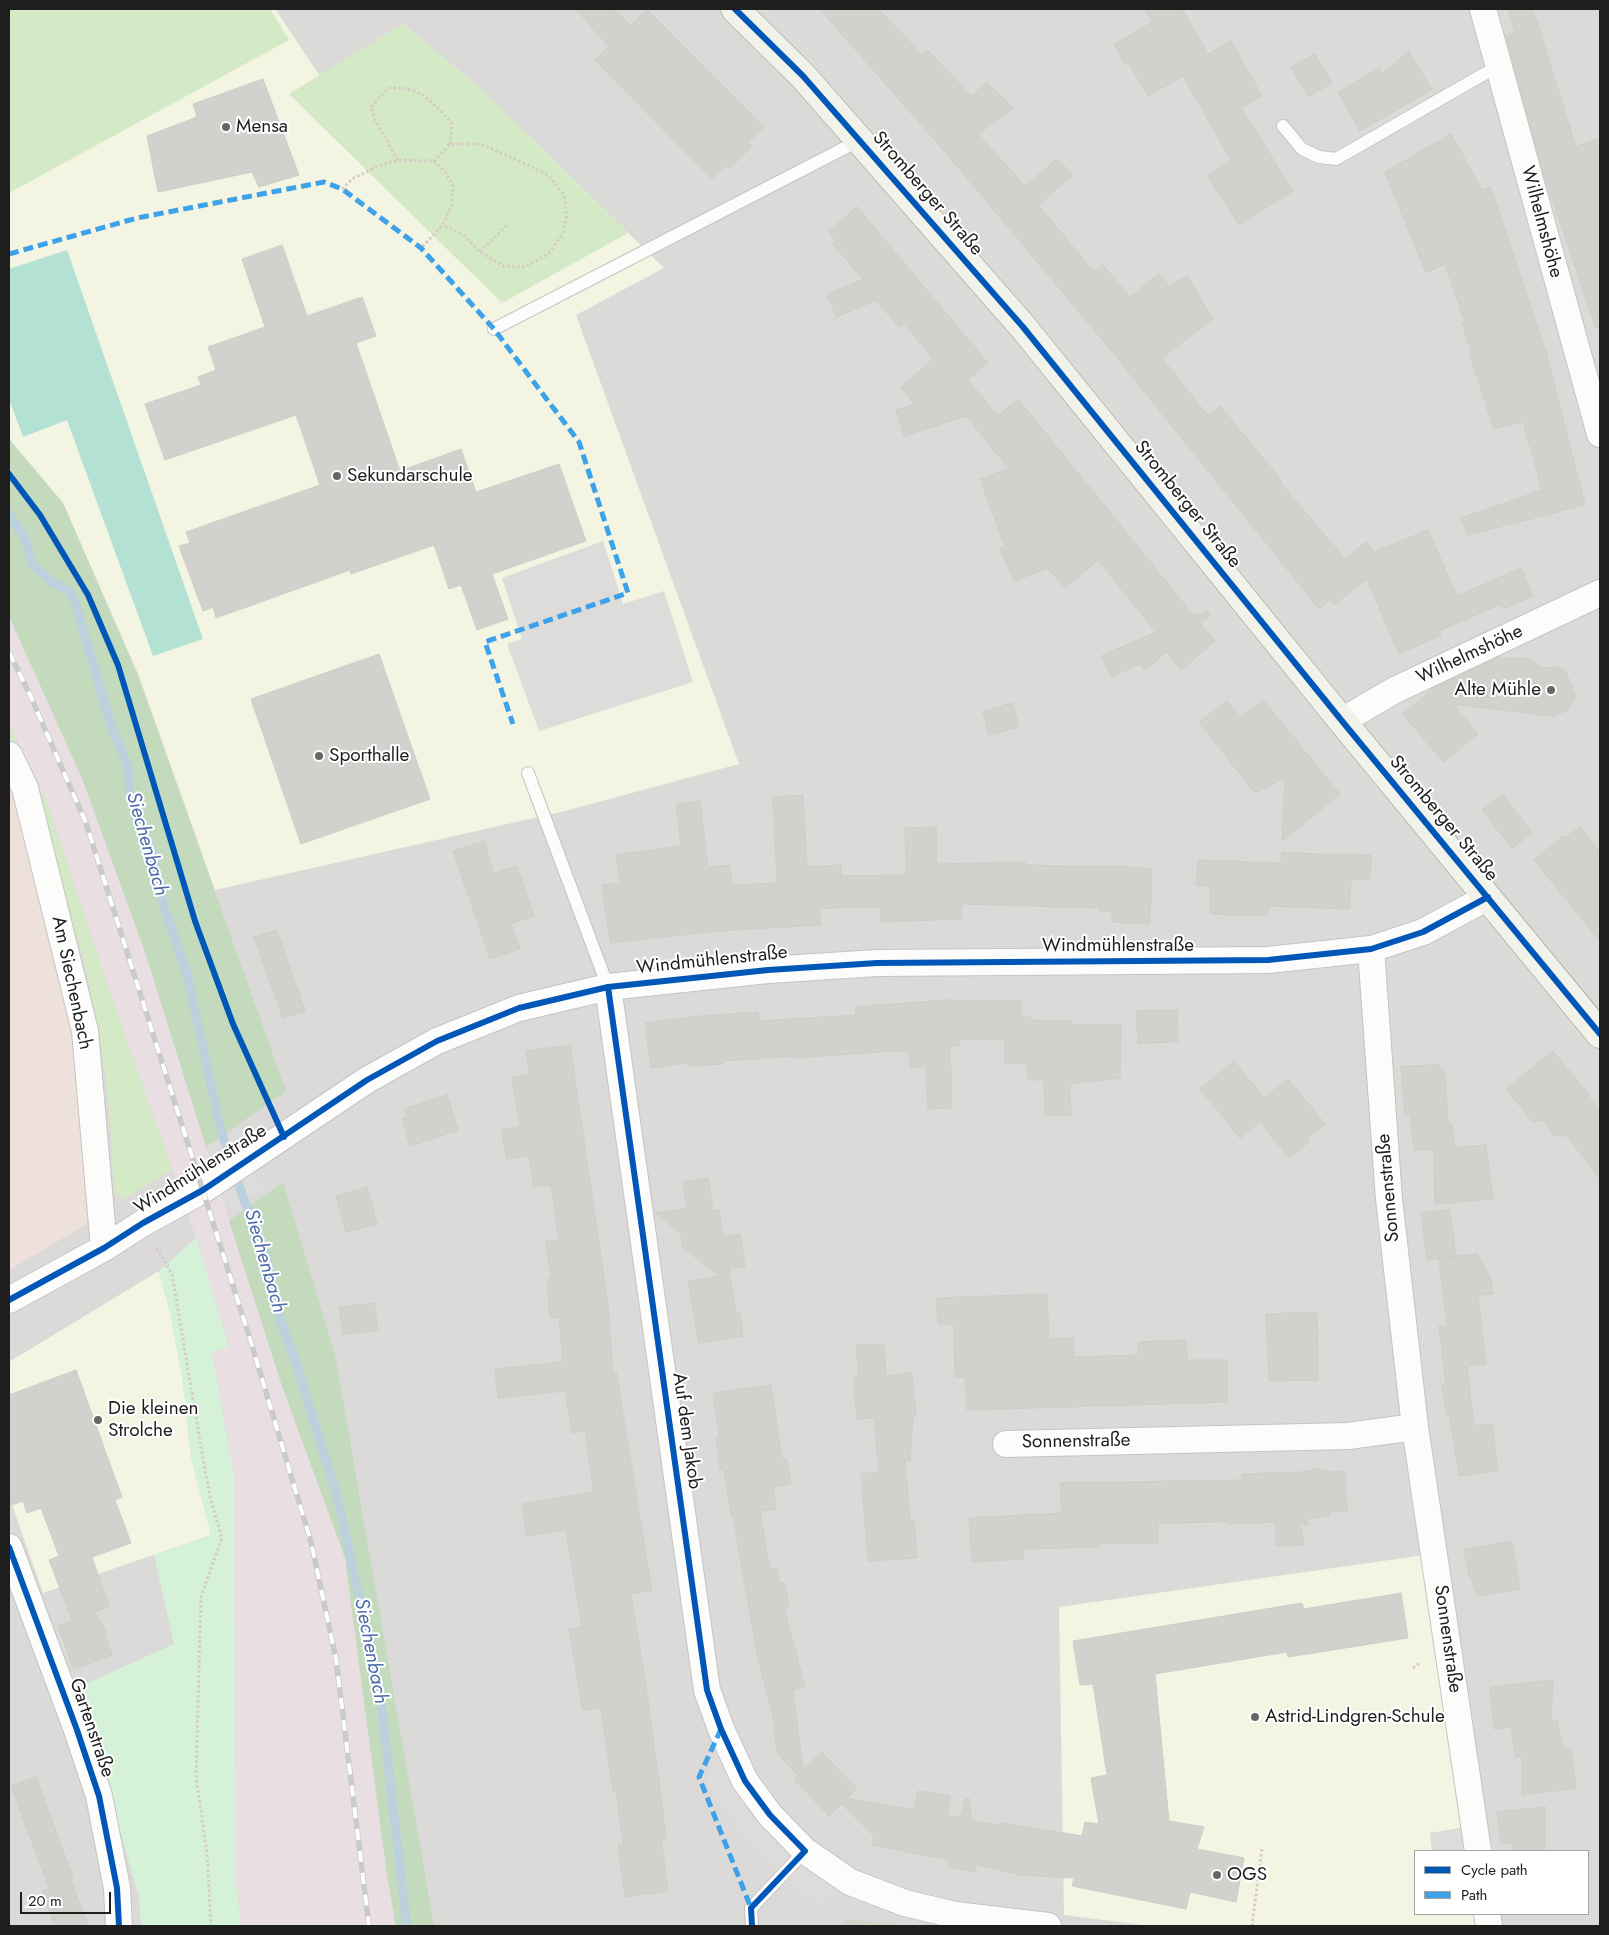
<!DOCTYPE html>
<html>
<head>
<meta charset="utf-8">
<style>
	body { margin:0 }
	#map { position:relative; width:1609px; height:1935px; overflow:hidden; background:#ecebe6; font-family:Jost,sans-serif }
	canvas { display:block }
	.frame { position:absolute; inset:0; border:10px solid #1e1e1e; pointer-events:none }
	.legend { position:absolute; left:1414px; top:1850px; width:175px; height:65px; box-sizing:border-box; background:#fff; border:1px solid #a5a5a5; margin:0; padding:6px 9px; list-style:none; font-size:15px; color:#1e1e1e }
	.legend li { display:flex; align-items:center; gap:10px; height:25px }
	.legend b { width:25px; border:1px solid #a5a5a5 }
	.scale { position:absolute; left:20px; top:1892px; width:91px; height:22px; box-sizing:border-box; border:2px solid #1e1e1e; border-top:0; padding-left:6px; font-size:15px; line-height:18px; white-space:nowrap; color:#1e1e1e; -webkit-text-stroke:4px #fff; paint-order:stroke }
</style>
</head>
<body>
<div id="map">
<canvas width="1609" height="1935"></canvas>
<div class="frame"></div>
<ul class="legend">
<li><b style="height:6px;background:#0057b8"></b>Cycle path</li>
<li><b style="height:6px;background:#3da2ea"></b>Path</li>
</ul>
<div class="scale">20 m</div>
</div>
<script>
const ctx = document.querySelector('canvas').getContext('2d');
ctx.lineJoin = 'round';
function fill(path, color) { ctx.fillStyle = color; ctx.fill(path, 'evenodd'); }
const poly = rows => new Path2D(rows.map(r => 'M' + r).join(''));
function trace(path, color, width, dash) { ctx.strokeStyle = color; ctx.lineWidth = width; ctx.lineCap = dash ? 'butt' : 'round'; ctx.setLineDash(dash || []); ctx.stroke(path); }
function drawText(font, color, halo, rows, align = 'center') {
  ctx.font = font + ' Jost,sans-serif'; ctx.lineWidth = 4; ctx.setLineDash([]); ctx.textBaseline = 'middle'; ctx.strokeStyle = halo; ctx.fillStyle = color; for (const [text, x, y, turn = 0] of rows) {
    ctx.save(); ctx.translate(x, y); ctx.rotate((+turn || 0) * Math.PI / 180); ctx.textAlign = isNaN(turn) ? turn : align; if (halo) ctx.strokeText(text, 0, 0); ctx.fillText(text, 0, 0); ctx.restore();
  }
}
fill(poly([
	[9,9,1600,9,1600,1926,9,1926],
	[1415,1851,1588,1851,1588,1914,1415,1914]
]), '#dbdad8');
fill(poly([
	[9,783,15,795,78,1030,87,1224,9,1270]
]), '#eee1dc');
fill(poly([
	[9,616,82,778,146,955,281,1383,345,1558,387,1875,396,1926,241,1926,235,1872,234,1477,212,1351,229,1346,196,1238,101,966,46,800,9,725]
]), '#e9dfe3');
fill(poly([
	[9,9,275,9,320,76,403,24,482,90,664,268,576,315,739,764,565,811,215,890,139,676,63,503,9,439],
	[159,1271,171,1316,183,1383,191,1457,211,1535,43,1593,9,1496,9,1362],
	[1425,1555,1469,1851,1415,1851,1415,1914,1479,1914,1480,1926,1151,1926,1064,1915,1059,1607]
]), '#f3f5e2');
fill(poly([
	[845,1919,912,1926,845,1926]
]), '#d4d5c8');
fill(poly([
	[9,9,270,9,289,40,9,193],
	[403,24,482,90,628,233,502,303,289,94],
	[9,725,46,800,101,966,172,1170,124,1199,118,1197,114,1188,108,1095,99,1032,81,950,32,790,9,736]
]), '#d4e9c6');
fill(poly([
	[9,439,63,503,138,676,286,1091,206,1147,146,955,82,778,9,616],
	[283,1182,335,1355,434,1926,396,1926,387,1875,345,1558,281,1383,229,1221]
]), '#c3dabd');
fill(poly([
	[196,1238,229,1347,212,1352,234,1477,235,1872,241,1926,141,1926,139,1896,77,1688,174,1644,154,1555,211,1535,191,1457,183,1383,171,1316,159,1271]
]), '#d5f2d9');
fill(poly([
	[67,250,203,639,153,656,67,420,23,437,9,399,9,269]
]), '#b3e2d5');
fill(poly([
	[603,541,623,604,664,591,693,682,539,731,507,644,522,639,502,578],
	[719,1756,794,1858,835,1889,821,1908,780,1875,718,1804,710,1792,704,1776],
	[1465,1827,1469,1851,1432,1851,1430,1833]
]), '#dddcda');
fill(poly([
	[238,1127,263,1189,231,1210,207,1147]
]), '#dcdcda');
trace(poly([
	[9,514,25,538,32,564,49,580,69,591,75,602,110,722,128,767,130,794,136,819,152,850,164,907,187,974,221,1131,246,1205,266,1254,276,1308,296,1363,337,1496,379,1687,407,1926]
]), '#bbd1de', 9);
const building = poly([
	[576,9,614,9,631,25,647,9,764,127,748,143,751,147,729,169,726,165,712,179,595,60,609,47,576,9],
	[820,9,879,9,922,55,928,50,971,96,987,83,1013,108,978,134,1025,186,1057,159,1073,175,1038,205,1094,272,1103,265,1130,297,1159,273,1169,286,1187,276,1213,319,1162,358,1208,416,1220,406,1278,476,1283,486,1345,559,1366,542,1374,552,1428,530,1457,596,1521,568,1533,596,1503,609,1501,604,1439,631,1441,635,1399,654,1367,579,1334,605,1330,599,1319,609,1115,355,947,154,820,9],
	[1145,9,1182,9,1208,54,1231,41,1262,96,1241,108,1293,191,1239,225,1207,176,1231,160,1183,76,1148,96,1128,62,1125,64,1114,44,1153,22,1145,9],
	[1508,9,1533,9,1576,147,1600,138,1600,327,1596,328,1544,175,1506,36,1515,33,1508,9],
	[1409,51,1432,90,1360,131,1338,92,1379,68,1382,74,1409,51],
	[1315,54,1332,83,1308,97,1291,67,1315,54],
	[263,79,299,175,259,187,252,172,158,192,147,136,197,117,193,104,263,79],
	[1451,134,1482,190,1491,187,1546,352,1585,505,1467,535,1461,518,1542,490,1523,421,1494,429,1469,353,1471,352,1462,323,1465,322,1445,264,1426,273,1385,172,1451,134],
	[857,207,988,363,968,380,998,416,1018,399,1194,616,1207,611,1210,616,1200,623,1215,641,1181,670,1166,652,1145,670,1139,664,1112,677,1101,656,1156,632,1098,560,1065,588,1048,568,1014,581,1000,548,1005,547,980,479,1009,469,966,416,904,436,896,410,914,404,901,387,933,359,904,323,899,327,876,300,837,317,827,295,863,279,833,244,836,241,829,231,857,207],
	[282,245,307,316,362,297,376,336,356,343,400,471,461,449,476,492,559,464,586,541,492,574,508,619,477,630,461,585,449,589,434,545,351,574,350,570,216,618,213,607,203,611,179,546,190,543,186,532,320,485,296,415,165,460,145,404,201,385,198,377,216,370,208,347,265,327,242,259,282,245],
	[379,654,430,799,301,844,251,699,379,654],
	[1497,658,1530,659,1541,668,1557,667,1565,670,1576,697,1566,711,1552,716,1453,704,1478,734,1443,762,1403,714,1434,688,1497,658],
	[1263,700,1340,794,1282,841,1285,778,1255,793,1199,722,1227,701,1241,718,1263,700],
	[1012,703,1019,727,989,735,983,712,1012,703],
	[1503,794,1532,833,1512,848,1482,810,1503,794],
	[803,795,807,867,841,865,841,876,906,875,905,828,936,827,937,864,1025,862,1025,865,1114,867,1114,866,1152,869,1150,924,1112,922,1112,911,1099,911,1100,908,961,904,962,919,881,922,880,907,849,907,820,909,821,925,718,931,610,943,602,885,620,883,616,855,681,846,676,804,700,801,708,867,730,865,732,885,777,883,773,797,803,795],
	[1580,826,1600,852,1600,941,1534,860,1563,836,1565,838,1580,826],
	[484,841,494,873,517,866,534,916,511,924,520,949,490,959,453,851,484,841],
	[1282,853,1371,855,1370,880,1351,879,1350,909,1268,906,1268,916,1210,914,1210,886,1196,886,1198,860,1281,863,1282,853],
	[277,930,305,1011,283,1018,254,937,277,930],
	[945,1000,1021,1001,1021,1016,1030,1016,1030,1020,1071,1021,1072,1025,1121,1025,1120,1078,1070,1084,1071,1115,1045,1115,1044,1080,1028,1080,1027,1064,1005,1063,1005,1040,959,1039,959,1046,950,1046,952,1108,928,1109,926,1067,910,1067,909,1050,794,1058,794,1056,723,1061,724,1064,690,1066,690,1062,651,1068,645,1023,700,1016,758,1012,759,1021,856,1015,855,1007,945,1000],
	[1177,1010,1178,1042,1138,1043,1136,1011,1177,1010],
	[570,1045,608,1305,613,1372,616,1372,652,1590,631,1594,648,1701,661,1797,666,1838,661,1839,668,1891,625,1897,618,1844,623,1843,616,1792,613,1792,601,1708,583,1710,569,1629,582,1627,566,1530,526,1536,523,1504,594,1492,585,1431,572,1433,565,1391,498,1398,495,1369,563,1362,559,1317,550,1318,547,1279,551,1279,546,1242,559,1240,551,1185,534,1187,529,1155,507,1159,501,1130,520,1126,512,1077,530,1074,526,1051,570,1045],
	[1553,1051,1589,1095,1588,1096,1600,1111,1600,1179,1567,1136,1553,1135,1544,1120,1533,1122,1506,1089,1553,1051],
	[1234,1061,1264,1098,1288,1079,1325,1124,1307,1138,1310,1141,1289,1158,1260,1122,1240,1138,1200,1089,1234,1061],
	[1439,1065,1445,1073,1448,1123,1452,1124,1455,1147,1414,1151,1410,1115,1405,1115,1401,1066,1439,1065],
	[447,1095,458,1130,410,1146,402,1119,407,1117,404,1109,447,1095],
	[1486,1145,1493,1199,1435,1204,1434,1149,1486,1145],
	[708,1178,713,1211,719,1210,723,1237,740,1234,745,1267,729,1268,736,1314,740,1313,743,1336,699,1343,688,1281,721,1276,683,1248,681,1233,655,1213,687,1208,683,1182,708,1178],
	[367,1187,377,1224,346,1232,336,1196,367,1187],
	[1450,1209,1456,1256,1427,1260,1421,1213,1450,1209],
	[1477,1254,1491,1279,1493,1294,1478,1295,1486,1364,1467,1366,1474,1426,1492,1424,1498,1471,1459,1476,1449,1414,1446,1415,1442,1385,1446,1385,1439,1326,1447,1326,1439,1258,1477,1254],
	[1047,1294,1049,1339,1073,1338,1074,1357,1138,1355,1138,1342,1186,1340,1187,1360,1227,1360,1227,1402,967,1410,965,1377,955,1377,954,1324,938,1324,936,1298,1047,1294],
	[374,1303,378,1330,343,1335,339,1307,374,1303],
	[1317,1312,1318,1380,1269,1381,1266,1314,1317,1312],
	[884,1344,886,1376,912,1373,916,1416,913,1416,910,1461,905,1461,910,1520,914,1520,917,1558,868,1561,861,1474,879,1472,874,1418,857,1419,853,1378,859,1377,856,1345,884,1344],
	[76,1370,122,1497,115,1500,131,1543,92,1557,109,1607,95,1612,107,1634,105,1635,112,1655,74,1669,58,1626,72,1620,49,1560,59,1556,41,1508,27,1513,23,1501,9,1506,9,1395,76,1370],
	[771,1385,782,1459,787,1459,791,1484,773,1487,776,1509,760,1511,770,1569,777,1568,779,1583,785,1583,789,1608,784,1609,805,1687,793,1690,803,1770,822,1752,857,1789,847,1798,914,1810,918,1791,950,1796,947,1815,960,1818,965,1799,970,1799,971,1820,1001,1826,1002,1823,1082,1836,1085,1822,1099,1824,1091,1778,1107,1775,1093,1684,1080,1685,1073,1641,1302,1603,1304,1609,1401,1593,1408,1638,1288,1657,1287,1652,1155,1674,1169,1821,1204,1827,1197,1849,1244,1858,1236,1902,1190,1892,1186,1909,1072,1886,1074,1878,1021,1875,975,1864,976,1872,949,1867,950,1860,872,1845,874,1836,842,1804,829,1816,794,1779,798,1775,777,1753,773,1716,757,1655,733,1515,731,1516,724,1469,720,1470,716,1438,719,1437,713,1393,771,1385],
	[1318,1469,1331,1472,1345,1471,1347,1511,1328,1512,1329,1516,1308,1518,1308,1525,1300,1525,1304,1545,1276,1546,1275,1522,1227,1524,1227,1522,1158,1523,1158,1543,1098,1543,1099,1547,1023,1549,1023,1559,972,1562,969,1518,1062,1513,1060,1483,1242,1480,1242,1474,1303,1472,1318,1469],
	[1512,1541,1520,1589,1477,1596,1471,1576,1469,1576,1464,1549,1512,1541],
	[1553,1680,1551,1721,1557,1721,1563,1749,1571,1748,1576,1788,1522,1795,1522,1756,1516,1757,1511,1727,1494,1729,1490,1687,1553,1680],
	[36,1777,73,1878,71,1880,88,1926,55,1926,42,1891,49,1888,11,1786,36,1777],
	[1545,1807,1545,1851,1513,1851,1512,1843,1501,1844,1497,1812,1545,1807]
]);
fill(building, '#d3d1cd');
trace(building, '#cfcdc8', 1);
const lane = poly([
	[1283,126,1302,149,1319,157,1336,159,1498,66],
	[494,329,860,140],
	[528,773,608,987],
	[752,1926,751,1908,805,1851]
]);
const street = poly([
	[1483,9,1600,434],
	[1342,721,1393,691,1600,593],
	[9,755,25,788,85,1031,104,1248],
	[1371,949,1389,1199,1415,1427,1478,1851],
	[608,987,707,1690,721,1729,745,1781,770,1815,805,1851,850,1882,905,1903,955,1915,1048,1926],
	[9,1300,104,1248,143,1223,203,1190,367,1080,437,1041,519,1008,608,987,768,970,877,963,1268,960,1371,949,1423,932,1488,897],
	[1006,1444,1348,1436,1415,1427],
	[9,1547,77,1730,99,1796,117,1888,119,1926],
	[1487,1914,1489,1926]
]);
const secondary = poly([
	[735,9,803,76,1023,327,1342,721,1600,1034]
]);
trace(lane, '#c5c4c2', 14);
trace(street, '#c5c4c2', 28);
trace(secondary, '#90957f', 29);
trace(poly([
	[398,160,376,122,371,108,378,99,389,88,406,88,423,95,440,110,452,124,450,144],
	[434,161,450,144,480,144,504,154,548,175,564,195,567,215,562,235,548,254,525,267,503,266,480,252,465,236,443,225],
	[342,189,352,179,376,167,398,160,434,161,446,173,453,185,452,204,443,225,421,248],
	[480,252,506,226],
	[157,1248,172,1274,204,1465,211,1501,222,1538,201,1596,196,1776,207,1854,211,1926],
	[1413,1668,1421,1662],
	[1252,1926,1262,1849]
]), '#d6cbc7', 3, [2.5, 2.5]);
trace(lane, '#fcfcfb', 12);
trace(street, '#fcfcfb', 26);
trace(secondary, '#f1f3ea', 28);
const rail = poly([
	[9,652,30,695,86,823,250,1339,311,1542,336,1659,369,1926]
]);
trace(rail, '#cacac9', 5.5);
trace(rail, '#fff', 4, [11]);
trace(poly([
	[9,254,137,218,324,182,342,189,421,248,494,329,579,442,628,593,485,642,513,724],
	[721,1729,699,1777,751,1908]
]), '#3da2ea', 5, [10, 5]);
trace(poly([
	[735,9,803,76,1023,327,1342,721,1600,1034],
	[9,474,40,515,88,595,118,665,195,921,233,1024,284,1137],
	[608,987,707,1690,721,1729,745,1781,770,1815,805,1851,751,1908,752,1926],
	[9,1300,104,1248,143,1223,203,1190,367,1080,437,1041,519,1008,608,987,768,970,877,963,1268,960,1371,949,1423,932,1488,897],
	[9,1547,77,1730,99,1796,117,1888,119,1926]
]), '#0057b8', 6);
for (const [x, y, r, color] of [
	[226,127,5,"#666664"],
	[337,476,5,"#666664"],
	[1551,690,5,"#666664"],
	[319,756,5,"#666664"],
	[98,1420,5,"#666664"],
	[1255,1717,5,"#666664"],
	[1217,1875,5,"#666664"]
]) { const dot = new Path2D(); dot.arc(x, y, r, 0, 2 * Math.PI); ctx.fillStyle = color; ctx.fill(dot); trace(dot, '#fff', 2); }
drawText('19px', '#1e1e1e', '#fff', [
	["Mensa",236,127],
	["Sekundarschule",347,476],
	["Alte Mühle",1541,690,"right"],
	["Sporthalle",329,756],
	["Die kleinen",108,1409],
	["Strolche",108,1431],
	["Astrid-Lindgren-Schule",1265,1717],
	["OGS",1227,1875]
], 'left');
drawText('19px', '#1e1e1e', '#fff', [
	["Stromberger Straße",927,194,49],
	["Wilhelmshöhe",1541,222,75],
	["Stromberger Straße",1187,505,51],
	["Wilhelmshöhe",1470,655,-25],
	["Stromberger Straße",1443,819,50],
	["Windmühlenstraße",1118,946],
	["Windmühlenstraße",712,961,-6],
	["Am Siechenbach",71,983,78],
	["Windmühlenstraße",201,1170,-32],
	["Sonnenstraße",1389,1188,-95],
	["Auf dem Jakob",686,1431,82],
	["Sonnenstraße",1076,1442,-1],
	["Sonnenstraße",1447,1639,82],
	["Gartenstraße",91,1728,71]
]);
drawText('italic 20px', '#4e6da9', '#fff', [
	["Siechenbach",146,844,74],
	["Siechenbach",264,1261,74],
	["Siechenbach",370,1651,79]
]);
</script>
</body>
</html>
